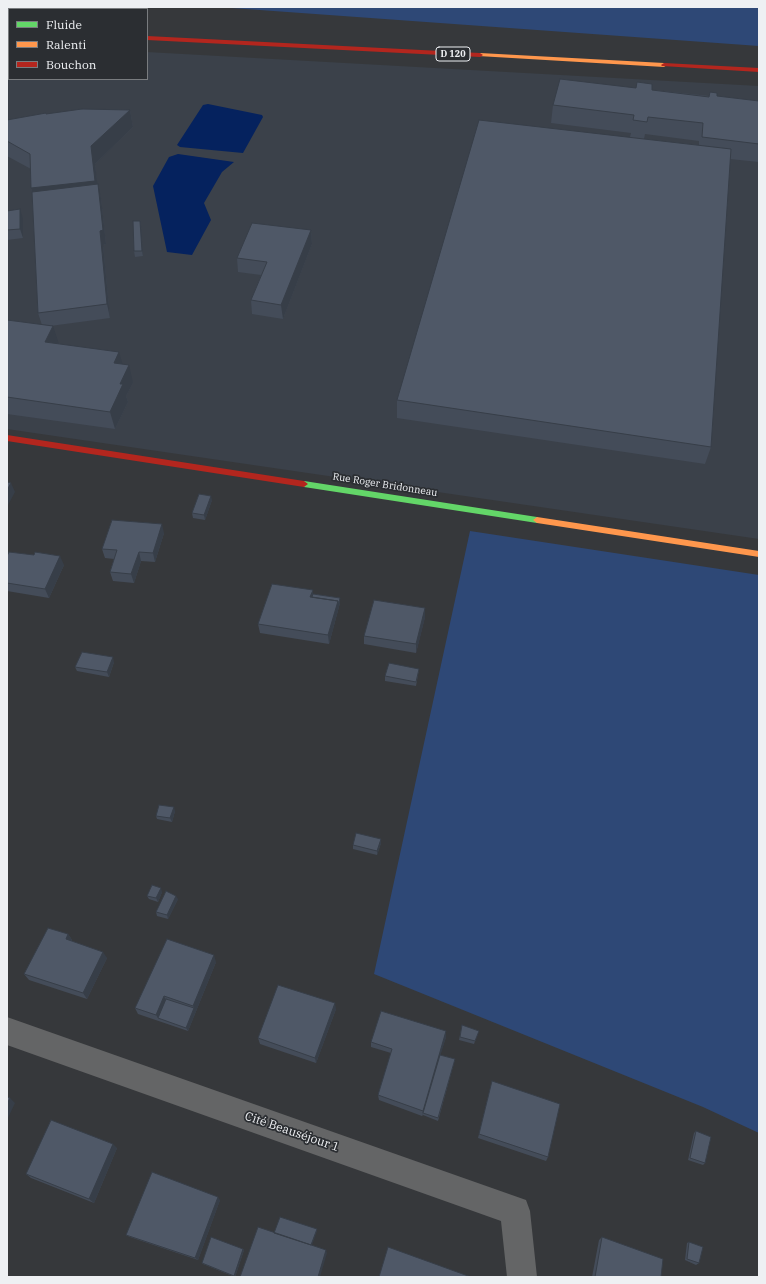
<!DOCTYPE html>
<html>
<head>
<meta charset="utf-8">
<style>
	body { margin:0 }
	#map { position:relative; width:766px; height:1284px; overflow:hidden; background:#36383b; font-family:"IBM Plex Serif",serif }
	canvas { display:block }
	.frame { position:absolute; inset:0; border:8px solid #eef0f3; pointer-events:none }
	.legend { position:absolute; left:8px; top:8px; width:140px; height:72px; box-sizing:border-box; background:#2b2e32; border:1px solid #797c7f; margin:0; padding:5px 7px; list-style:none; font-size:12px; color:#eef0f3 }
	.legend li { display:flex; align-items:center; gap:8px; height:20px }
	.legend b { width:20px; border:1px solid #797c7f }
</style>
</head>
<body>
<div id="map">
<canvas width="766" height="1284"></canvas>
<div class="frame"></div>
<ul class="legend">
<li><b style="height:5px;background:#63d668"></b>Fluide</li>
<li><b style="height:5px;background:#ff974d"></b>Ralenti</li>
<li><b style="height:5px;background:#b3261e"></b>Bouchon</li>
</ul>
</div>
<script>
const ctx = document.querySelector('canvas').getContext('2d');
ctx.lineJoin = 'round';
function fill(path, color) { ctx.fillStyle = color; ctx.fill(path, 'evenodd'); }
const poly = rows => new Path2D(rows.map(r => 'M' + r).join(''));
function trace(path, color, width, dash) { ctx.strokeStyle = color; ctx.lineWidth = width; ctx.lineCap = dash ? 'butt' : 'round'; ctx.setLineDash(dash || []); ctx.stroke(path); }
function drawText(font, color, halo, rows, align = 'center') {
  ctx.font = font + ' "IBM Plex Serif",serif'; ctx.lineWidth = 3.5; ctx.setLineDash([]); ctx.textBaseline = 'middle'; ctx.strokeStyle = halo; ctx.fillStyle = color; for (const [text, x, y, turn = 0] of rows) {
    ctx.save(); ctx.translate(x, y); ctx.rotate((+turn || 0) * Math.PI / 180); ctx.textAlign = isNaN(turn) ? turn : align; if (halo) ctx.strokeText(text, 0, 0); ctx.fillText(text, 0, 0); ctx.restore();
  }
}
fill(poly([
	[7,44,9,44,9,79,147,79,147,52,759,86,759,539,7,429]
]), '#3b414a');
fill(poly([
	[218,7,759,7,759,46],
	[470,531,759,575,759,1133,703,1107,374,974]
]), '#2e4876');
fill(poly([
	[208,104,262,115,263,117,243,153,180,147,177,145,203,105],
	[178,154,234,162,222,172,204,203,211,220,192,255,167,252,153,186,169,157]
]), '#05225e');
fill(poly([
	[7,1017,526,1200,530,1211,537,1277,507,1277,501,1221,7,1045,7,1017]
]), '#646566');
fill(poly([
	[304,481,537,517,541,520,537,523,304,487,300,484,304,481]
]), '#63d668');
fill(poly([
	[7,28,9,28,9,32,7,32,7,28],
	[480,53,664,63,667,65,664,67,478,56,477,55,480,53],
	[537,517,759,551,759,557,537,523,533,520,537,517]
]), '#ff974d');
fill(poly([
	[147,36,480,53,483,55,480,57,147,40,147,36],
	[664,63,759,68,759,72,662,66,661,65,664,63],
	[7,435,304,481,308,484,304,487,7,441,7,435]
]), '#b3261e');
fill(poly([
	[636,88,709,96,710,92,717,96,759,101,759,162,730,159,711,447,705,464,397,418,397,400,630,137,631,133,551,123,553,105],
	[645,134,699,141,699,145,644,139],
	[130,110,133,127,95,164,97,184,101,198,106,244,103,245,110,318,50,326,58,343,122,364,133,383,126,396,128,402,115,429,7,414,7,320,42,325,38,313,32,192,31,188,31,169,7,156,7,120,46,113,47,114],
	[7,211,23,219,23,238,7,240],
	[140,221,141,226,143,256,135,257,134,251],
	[311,230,312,244,283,319,252,314,251,300,261,275,238,272,237,258],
	[212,500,205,520,193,518,192,513],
	[164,533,155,562,141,561,134,583,113,581,110,572,114,559,105,558,102,549],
	[34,555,64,565,49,598,7,591,7,556],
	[313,590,313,594,340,598,340,603,329,644,260,633,258,624],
	[425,617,416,653,364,644,364,636],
	[114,662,109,677,77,671,75,667],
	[419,669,416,686,385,681,385,676],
	[175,811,172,822,157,819,156,816],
	[381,843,377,855,353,849,353,845],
	[162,892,158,902,149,899,147,896],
	[178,899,168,919,157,916,156,912],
	[68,934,72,940,72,941,107,958,87,999,29,980,24,974],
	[216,962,188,1031,138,1014,135,1008],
	[336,1009,316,1063,260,1044,258,1038],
	[462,1025,478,1033,474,1044,459,1040],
	[446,1037,440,1055,455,1059,438,1121,423,1115,422,1116,379,1100,378,1095,391,1053,371,1047,371,1042],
	[492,1081,548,1157,546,1161,478,1138],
	[696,1131,705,1163,703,1165,688,1160,694,1133],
	[117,1148,94,1203,31,1178,26,1174],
	[220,1200,198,1260,130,1237,126,1235],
	[602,1237,661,1277,592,1277,599,1240],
	[689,1242,699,1263,696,1265,685,1260,687,1243],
	[243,1249,244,1250,235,1277,203,1264,202,1263]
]), '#444c59');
fill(poly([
	[130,110,133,127,95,164,99,198,36,206,31,188,91,146],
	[98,184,101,198,106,244,103,245,110,318,107,304,100,231],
	[20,209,23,219,23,238,20,229],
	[140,221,141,226,143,256,142,251],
	[311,230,312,244,283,319,281,305],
	[53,326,59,344,45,342],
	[119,352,124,369,114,363],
	[129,365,133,383,126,396,128,402,115,429,110,412,120,384],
	[11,483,15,492,7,507,7,490],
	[211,496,212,500,205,520,204,515],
	[162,524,164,533,155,562,153,553],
	[139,552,141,561,134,583,131,574],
	[60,556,64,565,49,598,45,589],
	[313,590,313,599,310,597],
	[340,598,340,603,329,644,328,635,338,601],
	[425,608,425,617,416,653,416,644],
	[113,657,114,662,109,677,107,672],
	[174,807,175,811,172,822,170,818],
	[381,839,381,843,377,855,377,851],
	[161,888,162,892,158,902,156,898],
	[176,896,178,899,168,919,167,915],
	[68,934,72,940,70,945,66,939],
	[103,952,107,958,87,999,83,993],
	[214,955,216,962,188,1031,186,1028,194,1008,193,1006],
	[164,996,167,1002,158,1018,156,1015],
	[335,1003,336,1009,316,1063,315,1058],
	[446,1031,446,1037,422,1116,423,1111],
	[10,1098,15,1103,7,1120,7,1104],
	[113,1144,117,1148,94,1203,89,1199],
	[218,1197,220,1200,198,1260,195,1258],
	[317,1229,317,1231,311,1248,310,1246],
	[243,1249,244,1250,235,1277,234,1276],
	[326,1250,327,1253,320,1277,318,1277]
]), '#373e48');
const building = poly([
	[560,79,636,88,637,82,652,84,652,90,709,97,710,92,717,93,717,96,759,101,759,144,702,137,703,123,648,117,647,122,633,120,634,115,553,105,560,79],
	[82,109,130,110,91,146,95,181,31,188,30,154,7,141,7,120,46,113,46,114,82,109],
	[479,120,731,149,711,447,397,400,479,120],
	[98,184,103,230,100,231,107,304,38,313,32,192,98,184],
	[20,209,20,229,7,230,7,211,20,209],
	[133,221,140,221,142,251,134,251,133,221],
	[252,223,311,230,281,305,251,300,267,262,237,258,252,223],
	[7,320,53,326,45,342,119,352,114,363,129,365,120,384,123,384,110,412,7,397,7,320],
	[7,482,11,483,7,490,7,482],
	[199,494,211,496,204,515,192,513,199,494],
	[112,520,162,524,153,553,139,552,131,574,110,572,117,550,102,549,112,520],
	[9,552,34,555,35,552,60,556,45,589,7,583,7,556,9,552],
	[272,584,313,590,310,597,338,601,328,635,258,624,272,584],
	[313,594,340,598,338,606,338,601,312,597,313,594],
	[374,600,425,608,416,644,364,636,374,600],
	[82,652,113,657,107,672,75,667,82,652],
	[389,663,419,669,416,682,385,676,389,663],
	[159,805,174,807,170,818,156,816,159,805],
	[356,833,381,839,377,851,353,845,356,833],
	[152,885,161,888,156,898,147,896,152,885],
	[166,891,176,896,167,915,156,912,166,891],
	[48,928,68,934,66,939,103,952,83,993,24,974,48,928],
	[167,939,214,955,193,1006,164,996,156,1015,135,1008,167,939],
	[278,985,335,1003,315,1058,258,1038,278,985],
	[166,999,194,1008,186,1028,158,1018,166,999],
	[381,1011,446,1031,423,1111,378,1095,392,1049,371,1042,381,1011],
	[462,1025,479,1031,475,1041,460,1037,462,1025],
	[440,1055,455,1059,438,1118,423,1113,440,1055],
	[492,1081,560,1104,548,1157,479,1134,492,1081],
	[7,1097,10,1098,7,1104,7,1097],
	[51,1120,113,1144,89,1199,26,1174,51,1120],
	[696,1131,711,1137,705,1163,690,1158,696,1131],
	[152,1172,218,1197,195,1258,126,1235,152,1172],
	[280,1217,317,1229,311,1245,274,1233,280,1217],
	[258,1227,326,1250,318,1277,240,1277,258,1227],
	[211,1237,243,1249,234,1276,202,1263,211,1237],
	[602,1237,663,1259,661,1277,595,1277,602,1237],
	[689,1242,703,1247,699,1263,687,1259,689,1242],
	[388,1247,471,1277,379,1277,388,1247]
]);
fill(building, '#4f5867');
trace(building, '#373e48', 1);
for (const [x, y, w] of [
	[453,54,34]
]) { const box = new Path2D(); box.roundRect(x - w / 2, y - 7, w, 14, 3); ctx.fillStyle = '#2b2e32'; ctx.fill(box); trace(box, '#eef0f3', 1); }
drawText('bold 9px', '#eef0f3', null, [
	["D 120",453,54]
]);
drawText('10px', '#eef0f3', '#2b2e32', [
	["Rue Roger Bridonneau",385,485,9]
]);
drawText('12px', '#eef0f3', '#2b2e32', [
	["Cité Beauséjour 1",292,1132,19]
]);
</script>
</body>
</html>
